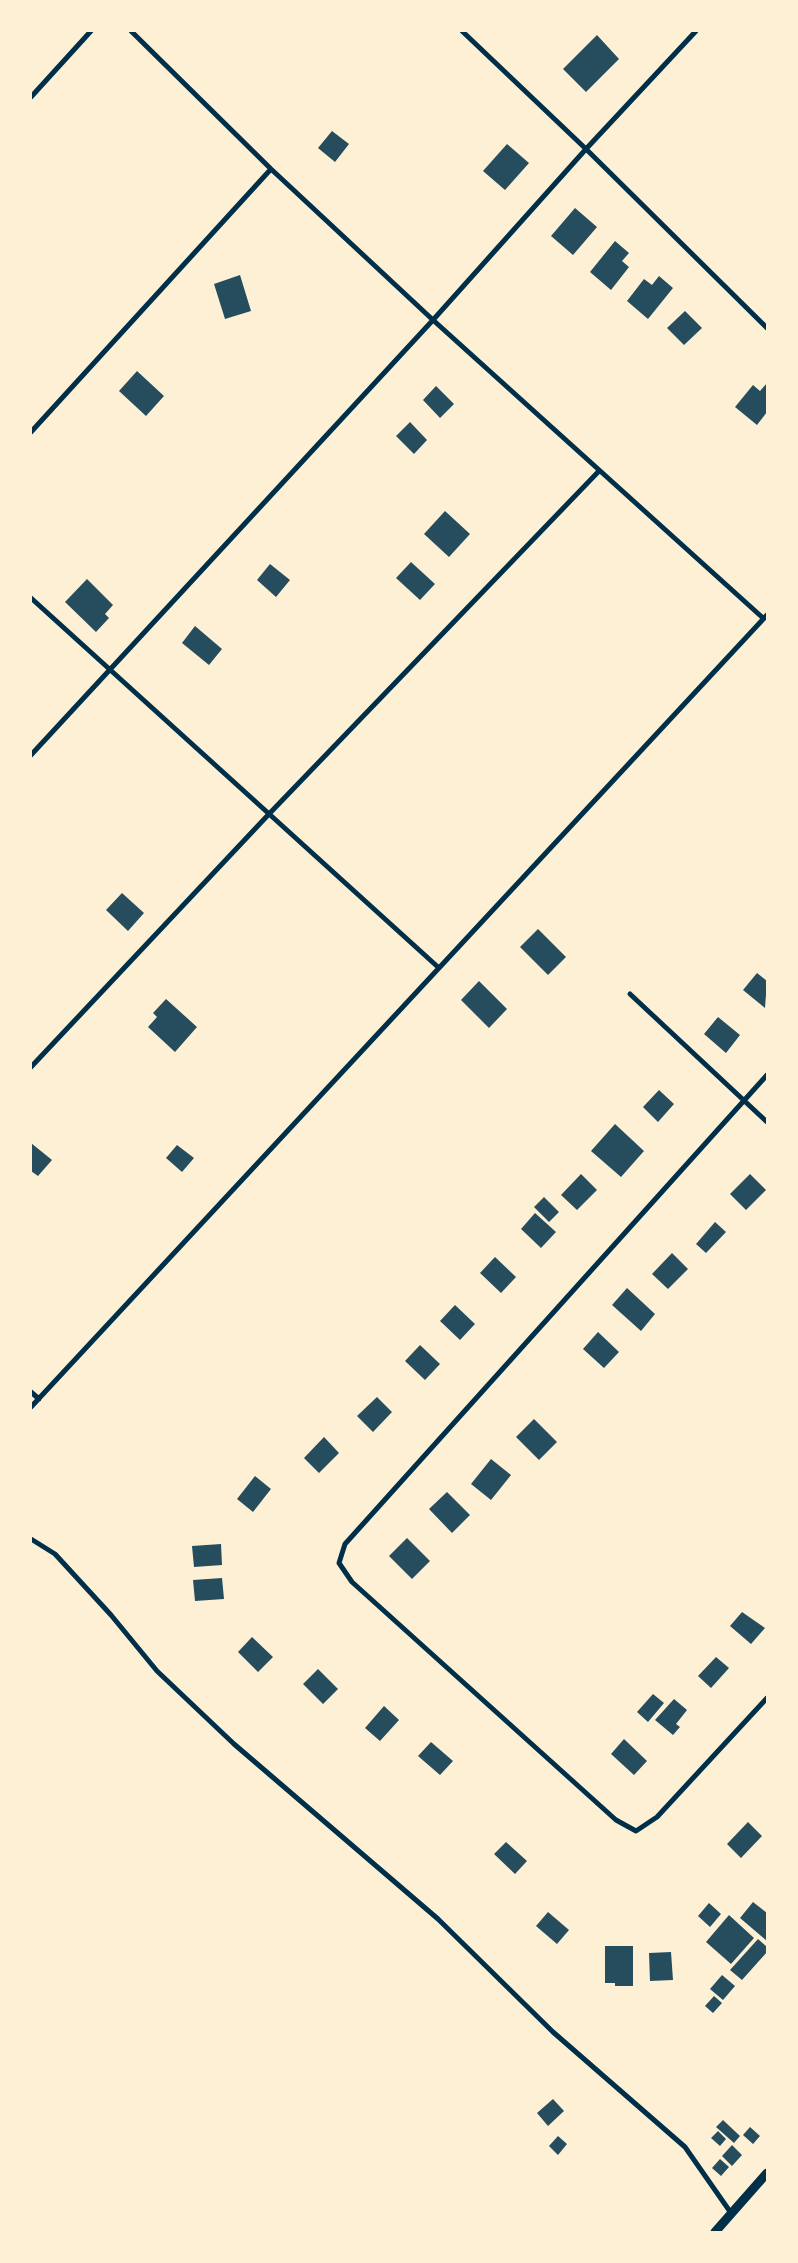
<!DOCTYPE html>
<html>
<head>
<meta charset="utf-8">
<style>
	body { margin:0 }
	#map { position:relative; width:798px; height:2263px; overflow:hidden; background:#fdf0d5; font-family:Roboto,sans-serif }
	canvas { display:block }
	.frame { position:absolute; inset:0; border:32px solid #fdf0d5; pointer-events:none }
</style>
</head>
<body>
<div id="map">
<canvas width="798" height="2263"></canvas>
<div class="frame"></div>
</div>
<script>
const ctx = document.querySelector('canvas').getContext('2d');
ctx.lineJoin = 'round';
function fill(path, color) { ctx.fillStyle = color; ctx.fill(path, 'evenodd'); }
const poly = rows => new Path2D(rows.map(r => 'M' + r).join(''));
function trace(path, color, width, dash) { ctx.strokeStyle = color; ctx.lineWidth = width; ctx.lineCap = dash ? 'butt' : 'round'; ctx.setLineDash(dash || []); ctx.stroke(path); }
fill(poly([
	[597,35,619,59,586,92,563,69],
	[332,131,349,144,335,162,318,148],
	[507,144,529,163,505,190,483,171],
	[575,208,597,227,573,255,551,236],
	[615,241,629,253,622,261,629,267,611,290,590,272],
	[240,275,251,311,225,319,214,284],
	[659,276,673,288,648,319,627,301,644,279,652,285],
	[685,311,702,328,684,345,667,328],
	[137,371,164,396,146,416,119,391],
	[767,383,767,412,757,425,735,407,753,385,760,391],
	[436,386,454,404,440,418,423,400],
	[410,422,427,440,414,454,396,436],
	[445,511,470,534,449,557,424,534],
	[411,562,435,584,420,600,396,578],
	[270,564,290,580,276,597,257,580],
	[87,579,113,605,105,614,109,618,96,632,65,602],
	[195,626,222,649,209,665,182,643],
	[122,893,144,913,128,931,106,910],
	[538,929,566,957,548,975,520,947],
	[757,973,767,981,765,1008,743,990],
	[479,981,507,1009,489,1028,461,1000],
	[166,999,197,1027,175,1052,148,1027,157,1017,153,1013],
	[718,1017,740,1035,726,1053,704,1034],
	[659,1090,674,1104,658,1122,643,1107],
	[615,1124,644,1151,621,1177,591,1151],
	[31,1143,52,1160,38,1176,31,1171],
	[177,1145,194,1158,182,1172,166,1158],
	[581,1174,597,1190,577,1210,561,1195],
	[750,1174,766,1190,746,1210,730,1194],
	[544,1197,559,1212,549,1222,534,1207],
	[535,1213,556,1232,541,1248,521,1229],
	[715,1222,726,1232,706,1253,696,1244],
	[672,1253,688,1269,668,1289,652,1274],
	[495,1257,516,1277,501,1293,480,1273],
	[627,1288,655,1314,641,1331,612,1305],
	[455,1305,475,1324,460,1340,440,1321],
	[598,1332,619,1352,604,1368,583,1349],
	[420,1345,440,1364,425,1380,405,1361],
	[377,1397,392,1412,373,1432,357,1416],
	[534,1419,557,1442,539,1460,516,1437],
	[324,1437,339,1453,319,1473,304,1458],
	[491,1459,511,1475,491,1500,471,1484],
	[255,1476,271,1489,253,1512,237,1499],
	[447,1492,470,1515,452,1533,429,1509],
	[407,1538,430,1561,412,1579,389,1556],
	[221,1544,222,1565,194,1567,192,1546],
	[222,1578,224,1599,195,1601,193,1580],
	[742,1612,765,1628,751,1644,730,1626],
	[252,1637,273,1657,258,1672,238,1652],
	[716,1657,729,1668,711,1688,698,1676],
	[318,1669,338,1689,323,1704,303,1684],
	[653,1694,664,1703,648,1722,637,1712],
	[674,1699,687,1710,676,1724,680,1727,673,1735,655,1720],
	[384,1706,399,1720,380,1741,365,1728],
	[624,1739,647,1761,634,1775,611,1754],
	[431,1742,453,1761,440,1775,418,1756],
	[748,1822,762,1836,741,1858,727,1844],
	[506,1842,527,1861,515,1874,494,1854],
	[753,1902,767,1913,767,1941,740,1918],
	[709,1903,721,1914,710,1927,698,1916],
	[548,1912,569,1930,557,1944,536,1926],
	[729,1915,754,1938,731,1964,706,1942],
	[758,1939,767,1947,767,1952,742,1980,730,1970],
	[605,1946,633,1946,633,1986,615,1986,615,1983,605,1983],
	[671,1952,673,1980,650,1981,649,1953],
	[722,1975,735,1986,723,2000,710,1989],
	[714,1996,722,2003,713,2013,705,2006],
	[553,2099,564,2111,548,2126,537,2113],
	[723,2120,740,2136,734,2143,716,2127],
	[750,2127,760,2136,753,2144,743,2135],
	[718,2131,726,2139,720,2146,711,2138],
	[558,2136,567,2144,558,2155,549,2146],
	[732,2145,742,2155,732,2166,722,2156],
	[720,2159,729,2167,721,2176,712,2168]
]), '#264d5e');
trace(poly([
	[131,31,271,169,433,320,763,618],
	[462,31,586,149,767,328],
	[31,97,91,31],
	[31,432,271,169],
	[31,598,439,968],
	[31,755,433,320,586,149,696,31],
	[630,994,767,1122],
	[31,1067,269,814,599,471],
	[767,1075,345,1544,339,1563,352,1582,616,1820,636,1831,657,1817,767,1698],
	[31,1392,39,1399],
	[31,1407,767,615],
	[31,1539,55,1554,111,1615,157,1671,234,1744,438,1919,553,2032,685,2147,731,2213]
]), '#003049', 5);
trace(poly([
	[715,2232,767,2173]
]), '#003049', 9);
</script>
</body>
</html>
